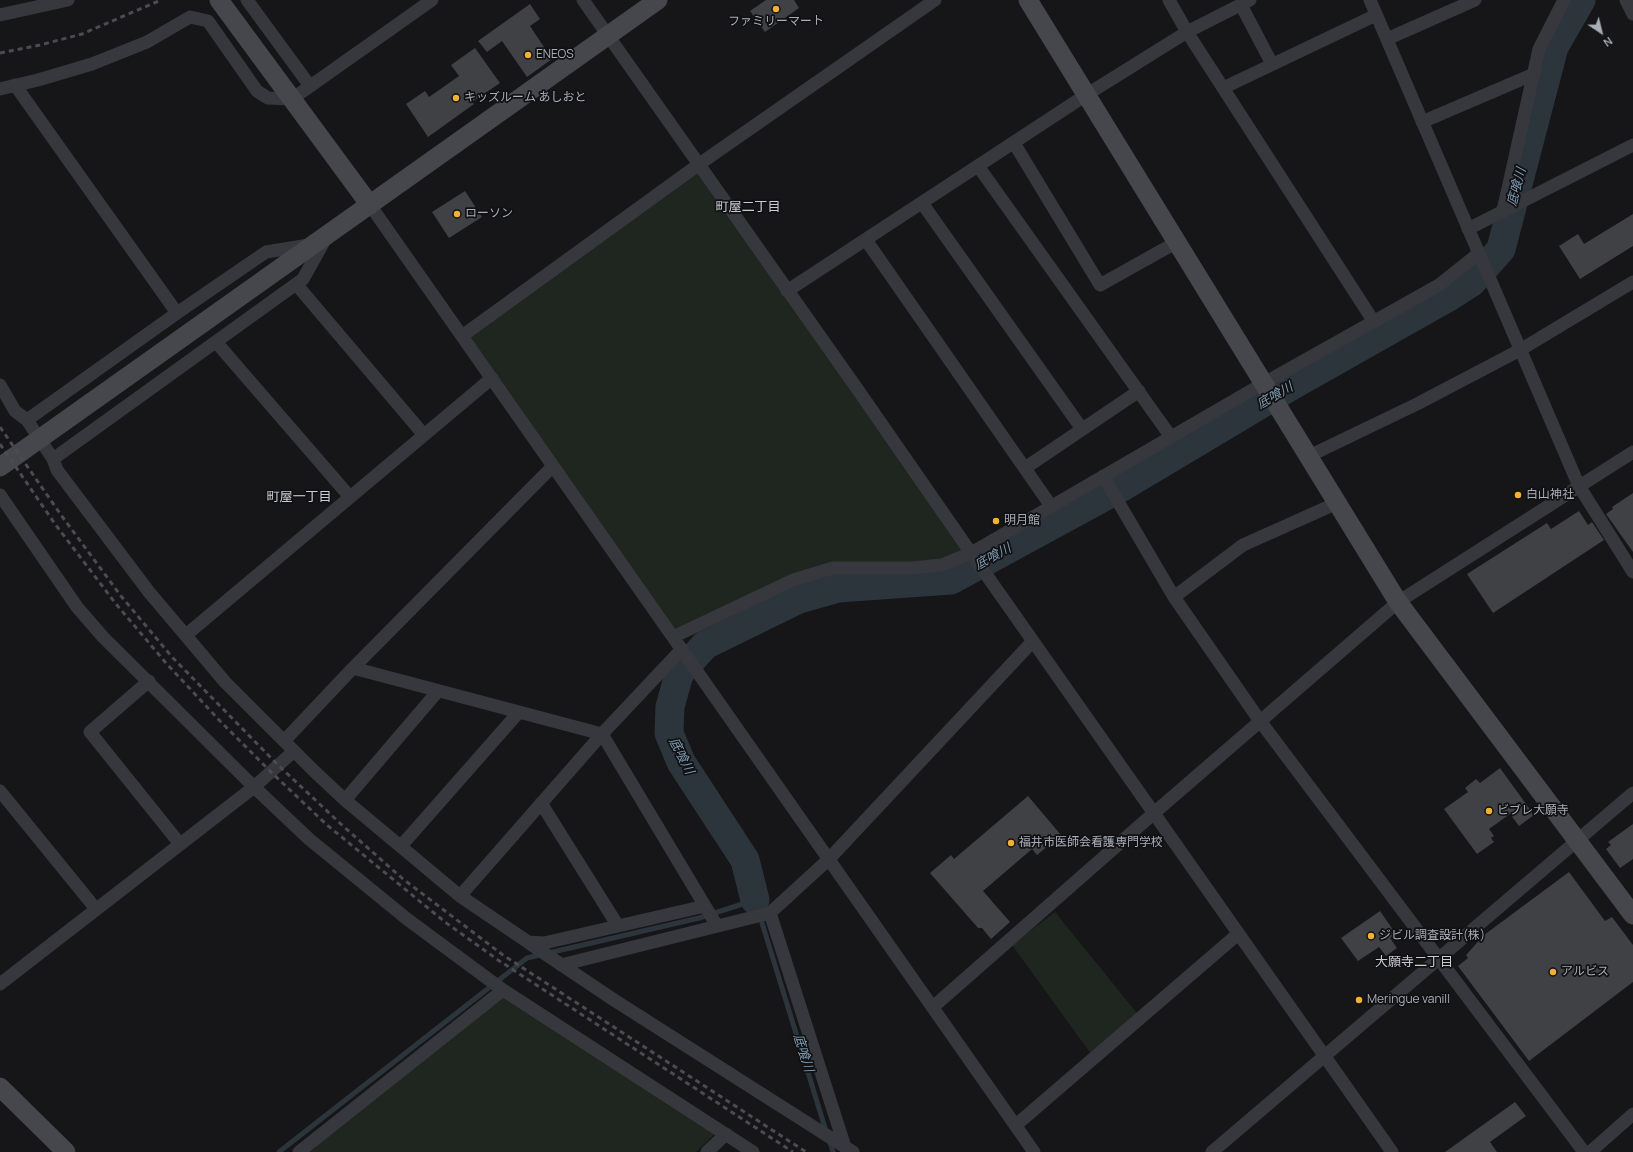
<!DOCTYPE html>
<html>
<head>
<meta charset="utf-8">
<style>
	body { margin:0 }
	#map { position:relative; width:1633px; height:1152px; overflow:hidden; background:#161618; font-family:Manrope,sans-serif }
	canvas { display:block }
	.north { position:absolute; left:1581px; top:12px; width:40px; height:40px; -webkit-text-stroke:3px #111113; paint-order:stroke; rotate:145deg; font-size:11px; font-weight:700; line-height:16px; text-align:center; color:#a8adb8 }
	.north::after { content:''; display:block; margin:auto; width:14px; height:18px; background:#a8adb8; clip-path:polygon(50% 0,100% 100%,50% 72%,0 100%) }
</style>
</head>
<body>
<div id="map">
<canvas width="1633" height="1152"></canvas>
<div class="north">N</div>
</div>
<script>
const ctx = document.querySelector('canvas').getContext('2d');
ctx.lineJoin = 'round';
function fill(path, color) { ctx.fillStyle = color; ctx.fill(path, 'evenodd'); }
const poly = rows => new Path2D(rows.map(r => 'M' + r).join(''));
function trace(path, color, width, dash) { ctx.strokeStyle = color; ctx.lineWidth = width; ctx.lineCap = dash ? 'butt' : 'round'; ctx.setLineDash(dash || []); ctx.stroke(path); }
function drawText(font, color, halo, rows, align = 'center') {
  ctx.font = font + ' Manrope,"Noto Sans JP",sans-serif'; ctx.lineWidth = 3.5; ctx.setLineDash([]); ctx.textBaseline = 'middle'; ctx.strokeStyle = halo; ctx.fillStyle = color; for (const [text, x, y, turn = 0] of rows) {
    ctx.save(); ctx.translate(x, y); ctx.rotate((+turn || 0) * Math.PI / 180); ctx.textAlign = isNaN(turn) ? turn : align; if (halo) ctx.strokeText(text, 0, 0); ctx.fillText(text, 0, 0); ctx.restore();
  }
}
fill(poly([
	[698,165,971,553,912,568,820,572,673,637,462,336],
	[1055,912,1141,1018,1094,1058,1012,945],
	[508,993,719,1130,696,1152,309,1152]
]), '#1e261f');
trace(poly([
	[829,1139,833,1152],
	[279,1152,527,958,699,918,755,900,826,1131]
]), '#2c353c', 5);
trace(poly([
	[755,900,745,860,681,762,669,733,670,707,679,674,705,645,799,599,838,588,951,580,1122,487,1286,389,1447,298,1472,282,1501,249,1554,47,1581,0]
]), '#2c353c', 29);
fill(poly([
	[766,0,794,0,799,8,765,32,750,11],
	[530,4,540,19,530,26,552,59,527,77,502,41,487,52,478,41],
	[475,48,500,83,472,102,474,104,428,137,406,104,425,91,429,97,459,76,451,65],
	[465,191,482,217,449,238,432,212],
	[1633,214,1633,246,1580,279,1559,246,1578,234,1584,244],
	[1633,493,1633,552,1606,514,1613,509,1612,507],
	[1579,511,1588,525,1592,522,1604,540,1493,613,1467,574,1547,523,1551,529],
	[1500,768,1534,815,1519,826,1510,814,1489,829,1494,836,1491,838,1494,842,1477,854,1444,809,1468,792,1465,788,1476,779,1480,783],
	[1028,796,1061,835,1037,855,1032,849,983,891,1010,922,991,939,982,928,978,928,930,873,951,855,954,859],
	[1633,824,1633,859,1620,868,1606,849,1611,845,1608,842],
	[1569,872,1605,921,1612,917,1633,945,1633,982,1529,1061,1458,966,1468,958,1466,955,1484,935],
	[1380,911,1396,934,1390,938,1397,948,1386,956,1379,947,1358,961,1341,938],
	[1515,1102,1526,1116,1490,1142,1497,1152,1445,1152]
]), '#404145');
trace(poly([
	[247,0,310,86],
	[583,0,858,390,971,553,1392,1152],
	[1169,0,1187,32,1374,322],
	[1370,0,1579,486,1633,572],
	[1626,0,1633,14],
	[1241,5,1272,64],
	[0,15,68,0],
	[1387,39,1475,0],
	[15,85,177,313],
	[1223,88,1376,15],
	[0,89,38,80,92,64,147,42,190,17,208,21,257,91,268,98,292,99,432,0],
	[1422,122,1534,74],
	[1014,143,1100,285,1177,242],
	[978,166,1171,437],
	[922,203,1082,429],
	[370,205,1034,1152],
	[1503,211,1539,49,1564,0],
	[1468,229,1633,145],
	[326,238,303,279,53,459,57,470,149,592,225,682,314,771,345,800,460,896,528,942,544,943,705,906],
	[866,240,1051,506],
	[296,284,424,435],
	[787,291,1086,95,1187,32,1250,0],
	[462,336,698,165,935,0],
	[216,342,350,497],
	[0,385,15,411,27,420,53,459],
	[27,420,177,313,266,252,309,245],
	[1309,456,1417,404,1520,350,1633,282],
	[1025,468,1139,391],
	[1103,476,1174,597,1260,721,1584,1152],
	[0,495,77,607,103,637,254,787,309,839,407,919,503,990,753,1152],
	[1174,597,1243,545,1337,503],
	[186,635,492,378],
	[673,637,793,580,833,568,912,568,942,565,971,553,1264,383,1439,285,1479,253],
	[353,668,602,734,717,926],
	[149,681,90,732,180,844],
	[284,741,353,668,553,466],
	[0,791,96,909],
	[345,800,438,691],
	[541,803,618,926],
	[401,846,519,712],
	[460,896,602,734,682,649],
	[770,913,845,1147],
	[529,943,614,1000,853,1152],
	[561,965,770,913,829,859,1033,641],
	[0,984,254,787,294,751],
	[933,1007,1154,813,1398,602,1633,452],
	[1016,1125,1238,934],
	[299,1152,503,990],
	[707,1152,726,1134],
	[1212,1152,1633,793],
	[1590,1152,1633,1114]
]), '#37383d', 13);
trace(poly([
	[219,0,370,205],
	[1028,0,1398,602,1633,915],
	[0,467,658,0],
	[0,1087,66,1152]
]), '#45474d', 19);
trace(poly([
	[0,53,40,45,82,34,161,0],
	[0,427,61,515,121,596,172,657,278,765,343,826,403,879,503,955,806,1152],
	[0,444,55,524,116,604,166,663,220,721,271,772,327,825,445,922,498,960,793,1152]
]), '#4a4c52', 3, [5, 4]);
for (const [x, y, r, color] of [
	[776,9,4,"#f2b134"],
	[528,55,4,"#f2b134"],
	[456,98,4,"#f2b134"],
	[457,214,4,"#f2b134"],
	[1518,495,4,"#f2b134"],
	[996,521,4,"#f2b134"],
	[1489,811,4,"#f2b134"],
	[1011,843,4,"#f2b134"],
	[1371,936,4,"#f2b134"],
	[1553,972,4,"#f2b134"],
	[1359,1000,4,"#f2b134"]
]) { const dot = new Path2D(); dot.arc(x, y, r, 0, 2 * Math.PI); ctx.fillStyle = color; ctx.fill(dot); trace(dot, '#111113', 1.5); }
drawText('12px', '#a8adb8', '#111113', [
	["ファミリーマート",776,22,"center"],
	["ENEOS",536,55],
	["キッズルーム あしおと",464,98],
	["ローソン",465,214],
	["白山神社",1526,495],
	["明月館",1004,521],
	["ビブレ大願寺",1497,811],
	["福井市医師会看護専門学校",1019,843],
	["ジビル調査設計(株)",1379,936],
	["アルビス",1561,972],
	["Meringue vanill",1367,1000]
], 'left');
drawText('italic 13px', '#7f9bb3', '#111113', [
	["底喰川",1517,187,-75],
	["底喰川",1275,396,-30],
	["底喰川",993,557,-29],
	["底喰川",681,756,63],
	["底喰川",803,1053,73]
]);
drawText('13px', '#c9ccd4', '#111113', [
	["町屋二丁目",748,207],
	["町屋一丁目",299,497],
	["大願寺二丁目",1414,962]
]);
</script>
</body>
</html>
